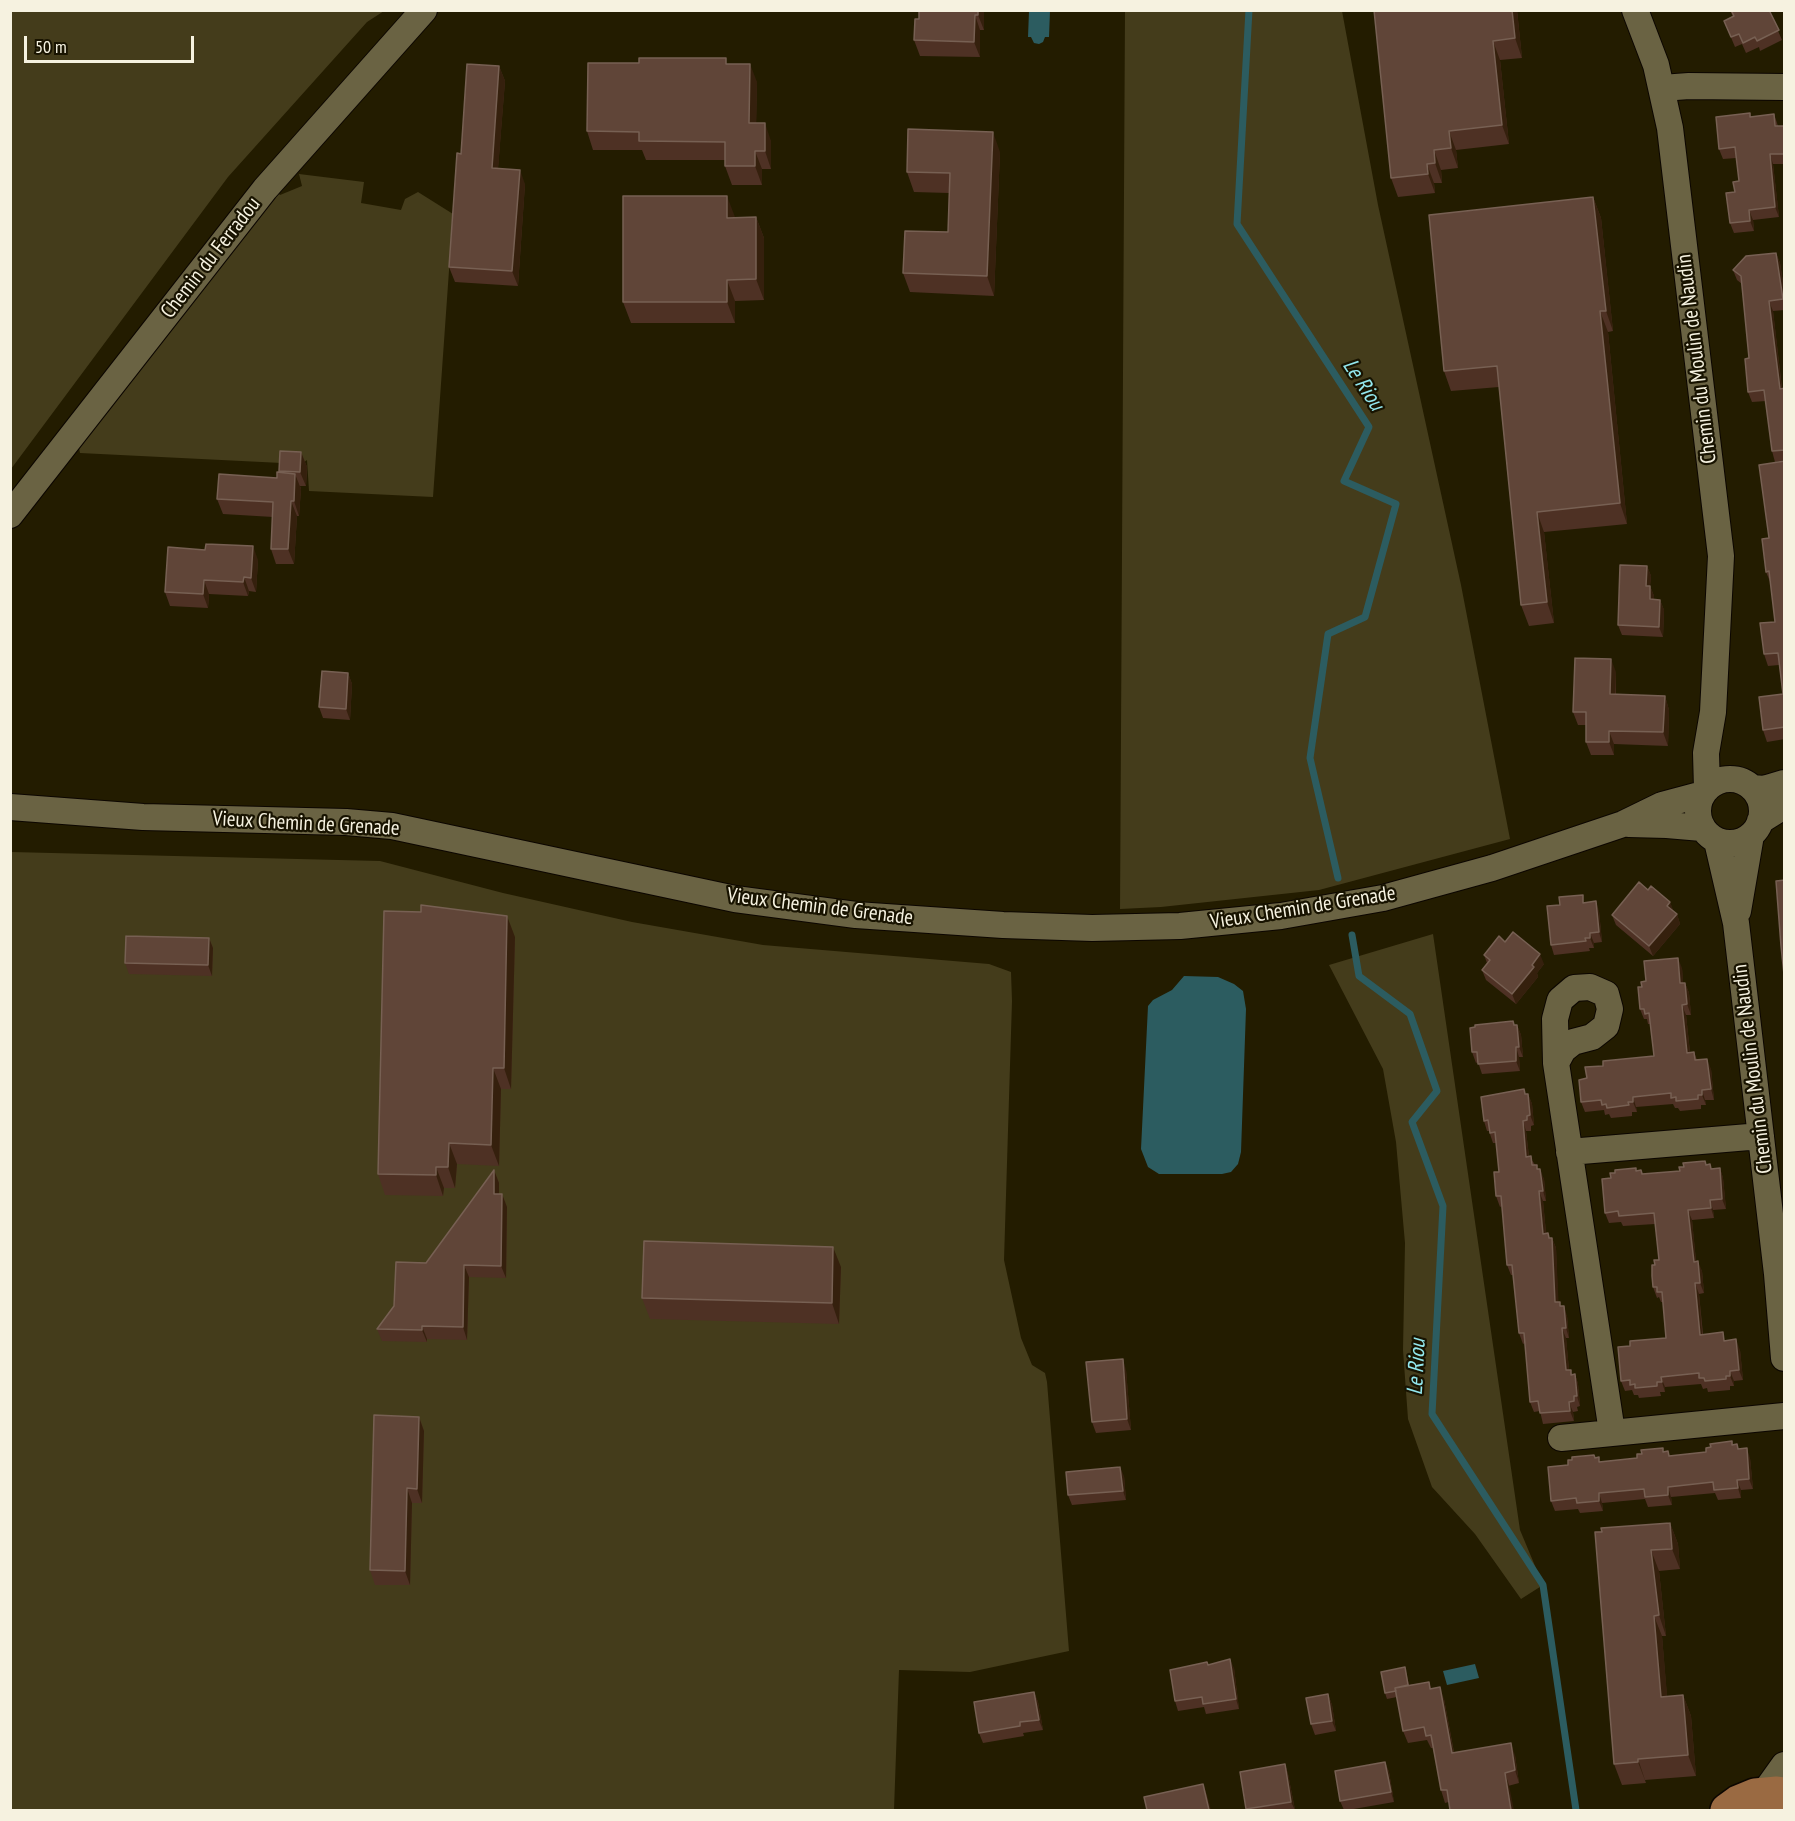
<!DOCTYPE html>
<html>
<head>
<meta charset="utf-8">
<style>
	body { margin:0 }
	#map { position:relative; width:1795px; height:1821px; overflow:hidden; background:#231c00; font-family:"PT Sans Narrow",sans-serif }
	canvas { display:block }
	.frame { position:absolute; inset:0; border:12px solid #f6f2e0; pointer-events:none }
	.scale { position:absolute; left:24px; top:36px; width:170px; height:27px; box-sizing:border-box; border:3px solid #f6f2e0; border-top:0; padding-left:8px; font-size:18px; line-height:21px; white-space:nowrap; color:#f6f2e0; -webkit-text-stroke:4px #181300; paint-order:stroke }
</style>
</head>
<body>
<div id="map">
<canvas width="1795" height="1821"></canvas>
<div class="frame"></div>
<div class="scale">50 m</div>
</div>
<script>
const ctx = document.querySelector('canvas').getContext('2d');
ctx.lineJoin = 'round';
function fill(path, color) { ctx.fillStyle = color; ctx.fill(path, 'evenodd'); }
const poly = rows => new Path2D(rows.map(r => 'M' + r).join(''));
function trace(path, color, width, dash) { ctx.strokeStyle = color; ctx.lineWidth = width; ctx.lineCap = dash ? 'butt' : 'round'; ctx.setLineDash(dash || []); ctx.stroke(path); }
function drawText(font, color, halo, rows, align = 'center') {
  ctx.font = font + ' "PT Sans Narrow",sans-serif'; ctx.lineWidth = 4.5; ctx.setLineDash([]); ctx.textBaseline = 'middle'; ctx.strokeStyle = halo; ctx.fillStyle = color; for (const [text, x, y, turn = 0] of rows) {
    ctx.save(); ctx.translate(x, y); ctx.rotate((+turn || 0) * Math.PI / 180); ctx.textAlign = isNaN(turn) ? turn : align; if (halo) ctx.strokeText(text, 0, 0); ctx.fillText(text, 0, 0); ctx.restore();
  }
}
fill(poly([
	[11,10,384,11,367,22,228,177,11,469],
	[1125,11,1342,11,1378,205,1461,585,1510,839,1319,890,1161,907,1120,909],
	[299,174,364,182,361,203,401,210,405,199,418,192,453,214,433,497,309,491,307,460,302,464,80,453,79,448,87,431,276,191,280,195,302,186],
	[11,852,380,861,503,893,632,922,763,945,989,964,1011,972,1012,1001,1004,1260,1021,1338,1032,1365,1045,1373,1047,1382,1069,1651,970,1672,899,1670,894,1810,11,1810],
	[1433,934,1520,1530,1543,1585,1521,1599,1475,1534,1432,1487,1408,1419,1403,1350,1405,1243,1396,1142,1383,1069,1329,965]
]), '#443c1b');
fill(poly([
	[1029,11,1050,11,1049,37,1045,37,1043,42,1039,44,1034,43,1031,37,1028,37],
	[1184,976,1218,977,1234,984,1243,991,1246,1009,1241,1152,1238,1164,1231,1172,1222,1174,1159,1174,1148,1167,1141,1149,1148,1006,1153,1000,1172,990],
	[1475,1664,1479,1678,1447,1685,1443,1671]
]), '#2c5c60');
trace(poly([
	[1249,10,1237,224,1369,427,1344,481,1396,504,1365,617,1328,634,1310,758,1338,878],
	[1352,935,1359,976,1410,1014,1437,1091,1412,1122,1443,1206,1432,1414,1543,1585,1576,1810]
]), '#2c5c60', 7);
const minor = poly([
	[1635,10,1656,65,1670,128,1721,556,1713,712,1706,753,1707,789],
	[1662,88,1689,86,1784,87],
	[10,515,265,189,424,10],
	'1698 811a32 32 0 1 1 64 0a32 32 0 1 1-64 0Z',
	[1752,788,1764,789,1784,783],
	[10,807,143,817,346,822,392,826,735,899,856,915,1003,925,1092,928,1180,926,1281,916,1383,898,1492,868,1623,824,1662,805,1703,794],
	[1760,821,1784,806],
	[1629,824,1667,825,1702,828],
	[1717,841,1736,923,1777,1274,1784,1358],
	[1738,911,1751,835],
	[1556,1063,1563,1050,1573,1042,1592,1037,1606,1026,1610,1009,1606,994,1590,987,1574,988,1560,1000,1555,1019,1556,1063,1612,1432],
	[1569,1152,1761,1136],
	[1561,1438,1784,1416],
	[1764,1793,1784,1765]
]);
const major = poly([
	[1727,1810,1738,1802,1755,1795,1777,1793,1784,1794]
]);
trace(minor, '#0c0600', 28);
trace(major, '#0c0600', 36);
trace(minor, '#6a6343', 26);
trace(major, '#9a6a42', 33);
fill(poly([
	[984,10,984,30,980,30,980,57,920,56,914,40],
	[1374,10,1517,10,1522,58,1500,60,1509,144,1456,150,1458,168,1441,170,1442,183,1434,183,1435,193,1398,197,1391,178],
	[1730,10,1769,10,1782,40,1760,51,1759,47,1746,53,1742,44,1735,47,1724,21,1733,17],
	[728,64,757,82,756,123,771,141,771,169,762,169,762,185,732,185,725,166,725,160,646,160,642,150,593,150,587,131],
	[499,66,505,81,498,168,525,184,518,286,455,282,449,267,461,154],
	[1750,113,1751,117,1774,114,1778,126,1785,126,1785,164,1773,164,1779,217,1753,220,1754,231,1734,233,1730,223,1735,192,1739,181,1736,158,1723,159,1719,149],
	[1000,152,994,296,910,292,903,273,948,232,949,193,914,192,907,172],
	[1593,197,1601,218,1613,331,1608,332,1627,524,1544,532,1554,623,1529,626,1521,605,1499,387,1451,391,1444,371],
	[756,217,764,238,764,300,735,301,735,323,631,323,623,302,735,218],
	[1776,253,1780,263,1785,296,1785,310,1773,311,1782,388,1785,388,1785,460,1775,462,1772,451,1766,401,1752,402,1748,392,1749,358,1742,284,1737,280,1733,270],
	[301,452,307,467,306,486,300,486,301,489,299,516,297,516,294,564,276,564,271,549,273,517,223,514,217,499,277,478,280,472,279,471],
	[1785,461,1785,739,1767,742,1763,730,1783,694,1779,665,1768,666,1764,654,1775,622,1771,584,1766,572,1769,538],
	[258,560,256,592,249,591,248,596,209,594,208,608,170,606,165,592],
	[1647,566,1651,576,1650,586,1654,596,1654,599,1660,600,1664,610,1663,637,1622,635,1618,625],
	[1616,672,1616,694,1665,696,1669,710,1668,746,1614,744,1614,755,1591,755,1586,742,1586,725,1578,725,1573,712],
	[348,673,352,684,350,720,323,718,319,707],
	[1648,890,1670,902,1673,911,1677,914,1680,924,1653,956,1616,925,1612,915],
	[1585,902,1599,911,1602,942,1594,943,1594,948,1589,948,1590,951,1554,955,1551,945],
	[515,937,511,1089,501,1089,499,1166,457,1164,455,1188,444,1188,443,1196,385,1195,378,1174],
	[209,938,213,948,212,976,129,974,125,963],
	[1484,955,1544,964,1537,973,1538,977,1516,1004,1486,980,1482,970,1487,963],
	[1682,968,1683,983,1685,983,1689,993,1691,1015,1686,1015,1690,1052,1694,1052,1697,1060,1711,1069,1714,1100,1705,1100,1706,1105,1701,1105,1701,1109,1680,1111,1678,1108,1675,1108,1673,1104,1636,1107,1637,1112,1632,1112,1632,1116,1611,1118,1609,1114,1605,1115,1604,1110,1585,1112,1581,1102,1587,1078,1603,1066,1654,1056,1650,1024,1648,1024,1647,1019,1644,1019,1640,1009,1642,987,1646,981],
	[1515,1025,1517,1025,1521,1035,1523,1057,1519,1057,1520,1071,1482,1074,1478,1062,1476,1063,1472,1052],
	[1526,1094,1528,1094,1532,1104,1534,1125,1531,1126,1531,1131,1526,1131,1529,1156,1538,1169,1544,1179,1546,1201,1543,1201,1546,1233,1550,1238,1552,1238,1556,1248,1558,1302,1567,1316,1569,1338,1566,1338,1569,1370,1573,1375,1575,1374,1578,1384,1580,1406,1577,1407,1578,1411,1573,1412,1574,1421,1543,1424,1540,1411,1534,1412,1530,1402,1525,1343,1523,1344,1519,1333,1513,1275,1511,1275,1507,1265,1502,1206,1500,1207,1496,1196,1499,1172,1496,1143,1493,1143,1489,1131,1487,1131,1484,1121],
	[1706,1164,1712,1169,1720,1168,1723,1178,1726,1209,1713,1210,1714,1218,1692,1220,1696,1261,1702,1271,1704,1293,1699,1294,1703,1334,1726,1341,1740,1350,1743,1380,1734,1381,1734,1386,1730,1386,1730,1390,1708,1392,1707,1388,1703,1389,1701,1384,1665,1387,1665,1392,1660,1392,1661,1396,1639,1398,1638,1395,1634,1395,1632,1390,1625,1391,1621,1381,1630,1346,1666,1338,1663,1302,1661,1302,1659,1297,1657,1298,1653,1287,1655,1265,1659,1260,1655,1224,1623,1226,1621,1222,1609,1223,1605,1213,1611,1178,1615,1173,1641,1170,1643,1174,1680,1171],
	[494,1170,499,1183,499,1194,502,1194,507,1207,506,1278,469,1277,467,1340,427,1339,427,1342,382,1341,377,1329],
	[841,1267,839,1324,650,1319,642,1298],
	[1126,1370,1131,1430,1096,1433,1092,1422],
	[419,1417,424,1431,422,1503,412,1503,410,1585,375,1585,370,1570],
	[1732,1441,1733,1445,1750,1458,1753,1489,1741,1490,1741,1498,1718,1500,1715,1493,1671,1497,1672,1505,1648,1507,1645,1499,1602,1503,1603,1511,1580,1513,1578,1509,1555,1511,1551,1501,1568,1465,1572,1460,1595,1458,1601,1462,1637,1458,1664,1452,1670,1456,1706,1452,1711,1447],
	[1124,1476,1126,1500,1072,1505,1068,1495],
	[1670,1523,1678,1544,1680,1569,1659,1571,1666,1636,1662,1636,1667,1697,1683,1695,1691,1716,1696,1776,1645,1780,1646,1783,1622,1785,1614,1764,1595,1532],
	[1208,1664,1234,1668,1239,1709,1206,1714,1204,1707,1178,1711,1175,1701],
	[1405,1667,1409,1685,1429,1682,1431,1688,1444,1699,1454,1752,1515,1755,1519,1783,1445,1803,1441,1790,1433,1748,1431,1748,1427,1740,1408,1743,1403,1731,1397,1697,1387,1699,1385,1693],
	[1034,1692,1038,1702,1043,1730,1023,1733,1024,1736,983,1743,979,1733],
	[1328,1694,1332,1705,1336,1731,1315,1735,1311,1724],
	[1385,1762,1389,1772,1394,1802,1348,1810,1344,1810,1340,1801],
	[1285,1764,1288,1774,1295,1810,1247,1810,1240,1772]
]), '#4e3124');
fill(poly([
	[978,10,984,10,984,30,978,15],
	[1512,10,1517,10,1522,58,1515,38],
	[975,15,980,30,980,57,974,42],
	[1493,41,1500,60,1509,144,1502,125],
	[750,64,757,82,756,141,749,123],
	[499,66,505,81,497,183,492,168],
	[765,123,771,141,771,169,765,151],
	[1449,131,1456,150,1458,168,1451,148],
	[993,132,1000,152,994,296,987,276],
	[1434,150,1441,170,1442,183,1435,163],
	[755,151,762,169,762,185,755,166],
	[1770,154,1773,164,1779,217,1775,207],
	[1427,164,1434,183,1435,193,1428,174],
	[520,170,525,184,518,286,512,271],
	[727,196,735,217,727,218],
	[1593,197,1601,218,1613,331,1606,311],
	[1749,210,1753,220,1754,231,1750,221],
	[756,217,764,238,764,300,756,279],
	[1776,253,1780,263,1785,296,1785,305,1783,299],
	[727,280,735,301,735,323,727,302],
	[1769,301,1773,311,1783,399,1780,389],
	[1600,311,1608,332,1627,524,1620,503],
	[301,452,307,467,306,486,300,472],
	[295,474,301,489,299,516,294,501],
	[291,501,297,516,294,564,288,549],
	[1537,512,1544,532,1554,623,1547,602],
	[253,546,258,560,256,592,251,578],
	[1647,566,1651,576,1650,586,1654,596,1654,609,1646,586],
	[244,577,249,591,248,596,243,582],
	[204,580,209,594,208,608,203,594],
	[1660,600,1664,610,1663,637,1659,627],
	[1611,659,1616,672,1615,707,1610,694],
	[348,673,352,684,350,720,346,709],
	[1665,696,1669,710,1668,746,1663,732],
	[1609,731,1614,744,1614,755,1609,742],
	[1596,901,1599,911,1602,942,1599,932],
	[1670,902,1674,912,1667,906],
	[1677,914,1680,924,1653,956,1649,946],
	[507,916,515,937,511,1089,504,1068],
	[1590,933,1594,943,1594,948,1590,938],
	[209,938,213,948,212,976,208,965],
	[1540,954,1544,964,1537,973,1538,977,1516,1004,1512,994],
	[1678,958,1682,968,1684,993,1680,983],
	[1685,983,1689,993,1691,1015,1687,1004],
	[1682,1005,1686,1015,1691,1063,1687,1053],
	[1517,1025,1521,1035,1523,1057,1519,1047],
	[1516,1047,1519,1057,1520,1071,1516,1061],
	[1707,1059,1711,1069,1714,1100,1711,1089],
	[493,1068,501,1089,499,1166,491,1145],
	[1702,1090,1705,1100,1706,1105,1702,1095],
	[1528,1094,1532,1104,1534,1125,1530,1115],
	[1633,1097,1636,1107,1637,1112,1633,1102],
	[1523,1121,1526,1131,1530,1167,1526,1157],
	[449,1143,457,1164,455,1188,448,1167],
	[436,1167,444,1188,443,1196,436,1175],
	[1720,1168,1723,1178,1726,1209,1722,1199],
	[1540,1169,1544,1179,1546,1201,1543,1191],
	[494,1170,499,1183,499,1207,494,1194],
	[1539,1191,1543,1201,1547,1244,1543,1234],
	[502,1194,507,1207,506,1278,501,1266],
	[1710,1200,1713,1210,1714,1218,1711,1208],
	[1688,1210,1692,1220,1697,1272,1694,1262],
	[1552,1238,1556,1248,1559,1312,1555,1302],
	[833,1247,841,1267,839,1324,832,1303],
	[1698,1261,1702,1271,1704,1293,1700,1283],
	[464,1265,469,1277,467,1340,463,1327],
	[1695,1283,1699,1294,1703,1345,1700,1335],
	[1564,1306,1567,1316,1569,1338,1566,1328],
	[422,1326,427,1339,427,1342,422,1330],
	[1562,1328,1566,1338,1570,1381,1566,1370],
	[1736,1339,1740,1350,1743,1380,1739,1370],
	[1123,1359,1126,1370,1131,1430,1127,1419],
	[1730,1371,1734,1381,1734,1386,1730,1376],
	[1575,1374,1578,1384,1580,1406,1577,1396],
	[1661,1377,1665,1387,1665,1392,1662,1382],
	[1569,1402,1573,1412,1574,1421,1570,1411],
	[419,1417,424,1431,422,1503,417,1489],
	[1747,1448,1750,1458,1753,1489,1749,1479],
	[1120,1467,1124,1476,1126,1500,1123,1491],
	[1737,1480,1741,1490,1741,1498,1738,1488],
	[1668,1487,1671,1497,1672,1505,1668,1495],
	[407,1488,412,1503,410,1585,405,1571],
	[1599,1493,1602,1503,1603,1511,1599,1501],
	[1670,1523,1678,1544,1680,1569,1672,1549],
	[1651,1550,1659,1571,1666,1636,1659,1615],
	[1654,1616,1662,1636,1669,1718,1661,1697],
	[1230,1659,1234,1668,1239,1709,1236,1699],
	[1440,1687,1444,1699,1456,1765,1452,1753],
	[1034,1692,1038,1702,1043,1730,1039,1720],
	[1328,1694,1332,1705,1336,1731,1332,1721],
	[1683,1695,1691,1716,1696,1776,1688,1755],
	[1511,1743,1515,1755,1519,1783,1515,1770],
	[1638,1759,1646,1783,1638,1762],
	[1385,1762,1389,1772,1394,1802,1391,1792],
	[1285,1764,1288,1774,1295,1810,1291,1802],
	[1505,1773,1509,1785,1514,1810,1511,1810],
	[1203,1784,1207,1795,1211,1810,1209,1810]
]), '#35200d');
const building = poly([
	[919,10,978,10,978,15,975,15,974,42,914,40,915,19,919,19,919,10],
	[1374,10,1512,10,1515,38,1493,41,1502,125,1449,131,1451,148,1434,150,1435,163,1427,164,1428,174,1391,178,1374,10],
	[1731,10,1769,10,1779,30,1757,41,1755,37,1743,43,1739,34,1731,37,1724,21,1734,16,1731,10],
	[639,58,726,58,726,64,750,64,749,123,765,123,765,151,755,151,755,166,725,166,725,142,639,141,639,132,587,131,588,63,639,63,639,58],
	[467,64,499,66,492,168,520,170,512,271,449,267,457,153,461,154,467,64],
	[1750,113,1750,117,1774,114,1775,126,1785,126,1785,154,1770,154,1775,207,1749,210,1750,221,1730,223,1726,193,1735,192,1733,182,1739,181,1735,147,1719,149,1716,117,1750,113],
	[908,129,993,132,987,276,903,273,905,231,948,232,950,173,907,172,908,129],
	[623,196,727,196,727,218,756,217,756,279,727,280,727,302,623,302,623,196],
	[1593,197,1606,311,1600,311,1620,503,1537,512,1547,602,1521,605,1497,366,1444,371,1429,215,1593,197],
	[1776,253,1783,299,1769,301,1780,389,1785,388,1785,450,1772,451,1764,390,1748,392,1745,359,1749,358,1741,276,1733,270,1746,256,1776,253],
	[280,451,301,452,300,472,279,471,280,451],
	[1785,461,1785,727,1763,730,1759,697,1783,694,1778,653,1764,654,1760,623,1775,622,1769,571,1766,572,1762,539,1769,538,1759,465,1785,461],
	[277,472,295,474,294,501,291,501,288,549,271,549,273,502,217,499,219,474,277,478,277,472],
	[206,544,253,546,251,578,244,577,243,582,204,580,203,594,165,592,168,547,205,550,206,544],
	[1620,565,1647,566,1646,586,1650,586,1650,599,1660,600,1659,627,1618,625,1620,565],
	[1575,658,1611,659,1610,694,1665,696,1663,732,1609,731,1609,742,1586,742,1586,712,1573,712,1575,658],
	[322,671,348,673,346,709,319,707,322,671],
	[1785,880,1785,984,1781,946,1776,881,1785,880],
	[1639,882,1648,890,1651,886,1670,902,1667,906,1677,914,1649,946,1612,915,1639,882],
	[1583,895,1583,903,1596,901,1599,932,1590,933,1590,938,1585,938,1586,941,1551,945,1547,906,1560,905,1559,897,1583,895],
	[421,905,507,916,504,1068,493,1068,491,1145,449,1143,448,1167,436,1167,436,1175,378,1174,384,911,421,912,421,905],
	[1513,932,1540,954,1532,965,1534,967,1512,994,1482,970,1490,960,1484,955,1492,945,1499,936,1505,942,1513,932],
	[126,936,209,938,208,965,125,963,126,936],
	[1678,958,1680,983,1685,983,1687,1004,1682,1005,1687,1053,1694,1052,1695,1060,1707,1059,1711,1089,1702,1090,1702,1095,1698,1095,1698,1099,1676,1101,1676,1097,1671,1098,1671,1093,1633,1097,1633,1102,1628,1102,1629,1105,1607,1108,1606,1104,1602,1105,1601,1100,1581,1102,1579,1080,1587,1078,1585,1067,1603,1066,1603,1061,1654,1056,1649,1013,1645,1014,1644,1009,1640,1009,1638,987,1642,987,1641,982,1646,981,1644,961,1678,958],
	[1513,1021,1514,1025,1517,1025,1519,1047,1516,1047,1516,1061,1478,1064,1477,1052,1472,1052,1470,1028,1475,1027,1475,1025,1513,1021],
	[1524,1089,1525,1094,1528,1094,1530,1115,1527,1116,1527,1120,1523,1121,1526,1157,1531,1156,1532,1165,1537,1165,1537,1169,1540,1169,1543,1191,1539,1191,1543,1234,1548,1233,1549,1238,1552,1238,1555,1302,1560,1302,1560,1306,1564,1306,1566,1328,1562,1328,1566,1370,1571,1370,1571,1375,1575,1374,1577,1396,1574,1396,1574,1401,1569,1402,1570,1411,1540,1413,1538,1401,1530,1402,1524,1333,1519,1333,1512,1265,1507,1265,1501,1196,1496,1196,1494,1172,1499,1172,1495,1132,1490,1133,1488,1120,1484,1121,1481,1097,1524,1089],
	[1705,1161,1706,1165,1710,1164,1711,1169,1720,1168,1722,1199,1710,1200,1711,1208,1688,1210,1694,1262,1698,1261,1700,1283,1695,1283,1700,1335,1723,1332,1724,1341,1736,1339,1739,1370,1730,1371,1730,1376,1726,1376,1726,1379,1705,1381,1704,1378,1699,1378,1699,1373,1661,1377,1662,1382,1657,1382,1657,1386,1635,1388,1635,1384,1630,1385,1630,1380,1621,1381,1618,1347,1630,1346,1630,1341,1666,1338,1662,1292,1657,1292,1657,1287,1653,1287,1652,1276,1652,1265,1655,1265,1654,1260,1659,1260,1654,1213,1619,1216,1618,1211,1605,1213,1602,1179,1611,1178,1610,1173,1615,1173,1615,1170,1636,1168,1636,1171,1641,1170,1642,1174,1680,1171,1679,1167,1684,1167,1683,1163,1705,1161],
	[494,1170,494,1194,502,1194,501,1266,464,1265,463,1327,422,1326,422,1330,377,1329,394,1306,396,1262,426,1263,494,1170],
	[644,1241,833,1247,832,1303,642,1298,644,1241],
	[1123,1359,1127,1419,1092,1422,1086,1362,1123,1359],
	[374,1415,419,1417,417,1489,407,1488,405,1571,370,1570,374,1415],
	[1732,1441,1732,1445,1737,1444,1738,1449,1747,1448,1749,1479,1737,1480,1738,1488,1714,1490,1713,1482,1668,1487,1668,1495,1645,1497,1644,1489,1599,1493,1599,1501,1577,1503,1576,1498,1551,1501,1548,1467,1568,1465,1568,1460,1572,1460,1572,1457,1594,1455,1595,1458,1599,1457,1599,1462,1637,1458,1637,1454,1642,1454,1641,1450,1663,1448,1663,1452,1668,1451,1669,1456,1706,1452,1706,1448,1711,1447,1710,1444,1732,1441],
	[1120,1467,1123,1491,1068,1495,1066,1472,1120,1467],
	[1670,1523,1672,1549,1651,1550,1659,1615,1654,1616,1661,1697,1683,1695,1688,1755,1638,1759,1638,1762,1614,1764,1595,1532,1602,1532,1601,1528,1670,1523],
	[1230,1659,1236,1699,1203,1704,1202,1697,1175,1701,1170,1670,1207,1662,1208,1665,1230,1659],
	[1405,1667,1408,1685,1395,1688,1396,1691,1385,1693,1381,1672,1405,1667],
	[1429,1682,1430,1689,1440,1687,1452,1753,1511,1743,1515,1770,1505,1773,1511,1810,1450,1810,1447,1790,1441,1790,1431,1735,1426,1736,1424,1727,1403,1731,1395,1688,1429,1682],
	[1034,1692,1039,1720,1020,1722,1020,1726,979,1733,974,1702,1034,1692],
	[1328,1694,1332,1721,1311,1724,1306,1698,1328,1694],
	[1385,1762,1391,1792,1340,1801,1335,1771,1385,1762],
	[1285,1764,1291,1802,1246,1809,1240,1772,1285,1764],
	[1203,1784,1209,1810,1147,1810,1144,1797,1203,1784]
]);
fill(building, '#604538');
trace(building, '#776053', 1.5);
drawText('21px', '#f6f2e0', '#181300', [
	["Chemin du Ferradou",211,258,-52],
	["Chemin du Moulin de Naudin",1697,359,-97],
	["Vieux Chemin de Grenade",306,824,3],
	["Vieux Chemin de Grenade",820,907,7],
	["Vieux Chemin de Grenade",1303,908,-9],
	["Chemin du Moulin de Naudin",1753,1069,-97]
]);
drawText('italic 22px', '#93e8ee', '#181300', [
	["Le Riou",1363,385,57],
	["Le Riou",1417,1367,-87]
]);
</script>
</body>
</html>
